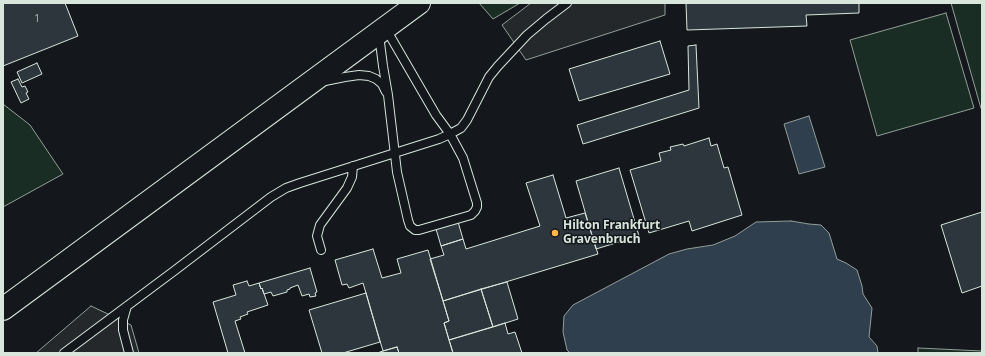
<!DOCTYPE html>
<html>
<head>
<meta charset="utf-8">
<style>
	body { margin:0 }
	#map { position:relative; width:985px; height:356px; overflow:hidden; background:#14181c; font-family:"Noto Sans",sans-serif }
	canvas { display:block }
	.frame { position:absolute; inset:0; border:4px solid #d8e6dc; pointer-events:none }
</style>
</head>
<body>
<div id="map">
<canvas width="985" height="356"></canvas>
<div class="frame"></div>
</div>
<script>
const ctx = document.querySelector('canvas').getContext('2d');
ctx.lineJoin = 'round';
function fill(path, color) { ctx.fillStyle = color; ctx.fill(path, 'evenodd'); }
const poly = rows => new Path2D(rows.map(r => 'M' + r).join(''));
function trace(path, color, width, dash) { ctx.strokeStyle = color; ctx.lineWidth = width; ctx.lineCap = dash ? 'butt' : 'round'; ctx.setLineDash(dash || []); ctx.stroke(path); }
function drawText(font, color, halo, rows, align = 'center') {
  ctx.font = font + ' "Noto Sans",sans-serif'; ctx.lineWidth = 3; ctx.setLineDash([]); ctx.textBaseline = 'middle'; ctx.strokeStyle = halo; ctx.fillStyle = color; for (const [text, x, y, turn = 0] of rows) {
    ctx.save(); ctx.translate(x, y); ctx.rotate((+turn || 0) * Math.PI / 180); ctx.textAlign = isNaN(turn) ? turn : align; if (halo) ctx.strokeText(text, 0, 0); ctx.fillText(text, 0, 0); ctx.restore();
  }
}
const green = poly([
	[479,3,520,3,493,19,479,3],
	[951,3,982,3,982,111,980,105,951,3],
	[946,13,974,108,877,136,850,40,946,13],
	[3,104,30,125,63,174,3,207,3,104],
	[918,348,982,351,982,353,918,353,918,348]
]);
fill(green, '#1a2d24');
trace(green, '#939e99', 1);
const parking = poly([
	[531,3,665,3,665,15,526,60,502,25,531,3],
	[91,306,131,325,139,353,36,353,91,306]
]);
fill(parking, '#24282b');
trace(parking, '#939e99', 1);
const water = poly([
	[809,116,825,167,799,174,784,124,809,116],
	[791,221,809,224,821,225,829,233,837,259,846,263,857,270,862,286,863,294,872,308,869,337,877,346,878,353,570,353,567,350,563,332,564,316,573,305,669,254,687,249,713,245,735,236,756,222,791,221]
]);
fill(water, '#2f3f4d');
trace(water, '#939e99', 1);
const building = poly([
	[3,3,65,3,78,36,3,66,3,3],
	[686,3,859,3,859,13,806,15,807,26,687,30,686,3],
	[660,41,670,74,579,101,569,69,660,41],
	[696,45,699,108,583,144,577,125,689,90,688,46,696,45],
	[37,63,42,74,22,83,17,72,37,63],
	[18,79,22,87,25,86,28,92,26,93,29,99,21,103,11,82,18,79],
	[709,138,711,146,717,144,724,168,728,167,742,215,692,231,689,221,649,233,630,170,661,161,659,153,671,150,670,147,683,144,684,146,709,138],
	[619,168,639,236,596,249,576,181,619,168],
	[553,175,566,218,585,213,598,254,443,301,430,259,444,255,441,246,463,239,466,249,540,226,526,183,553,175],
	[982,212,982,286,962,293,941,225,982,212],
	[456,215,463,239,441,246,434,222,456,215],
	[373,249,382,278,401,273,397,259,428,250,449,321,444,323,453,353,399,353,397,347,383,351,363,283,349,288,347,284,342,285,335,260,373,249],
	[310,268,317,292,315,293,316,296,310,297,309,294,302,296,298,285,290,288,290,289,287,290,287,292,273,296,271,292,264,294,262,288,261,289,259,283,310,268],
	[247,281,249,286,259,283,261,289,262,288,268,305,247,312,248,314,240,317,241,319,235,321,245,353,228,353,213,302,236,295,233,285,247,281],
	[507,282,518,319,493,327,481,289,507,282],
	[481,289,493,327,449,340,444,323,449,321,443,301,481,289],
	[366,293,380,342,343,353,322,353,309,310,366,293],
	[505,323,508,334,515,332,522,353,453,353,449,340,505,323],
	[397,347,399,353,377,353,383,351,397,347]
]);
fill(building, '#2c363c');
trace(building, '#d8e6dc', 1);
const service = poly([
	[379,35,383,66,388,95,397,172,408,220,410,226,415,230,419,230,471,215,475,211,477,207,477,203,463,158,450,134,436,115,386,29],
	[325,81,345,77,359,75,369,76,376,79,382,84,386,92],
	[321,250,317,236,320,225,347,188,352,177,353,166],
	[127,306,123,320,123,330,129,353],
	[64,353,174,271,271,197,286,188,300,183,439,139,450,134,461,128,467,120,489,77,498,66,527,35,546,19,567,3]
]);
const primary = poly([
	[3,309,419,3]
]);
trace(service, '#d8e6dc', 10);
trace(primary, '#d8e6dc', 24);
trace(service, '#14181c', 8);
trace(primary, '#14181c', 22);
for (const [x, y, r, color] of [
	[555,233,4,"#ffb74d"]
]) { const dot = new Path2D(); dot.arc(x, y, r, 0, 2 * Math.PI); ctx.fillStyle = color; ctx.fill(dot); trace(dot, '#14181c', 1.5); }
drawText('10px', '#adbab4', null, [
	["1",37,19]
]);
drawText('bold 12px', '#d8e6dc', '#14181c', [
	["Hilton Frankfurt",563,226],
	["Gravenbruch",563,240]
], 'left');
</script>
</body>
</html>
